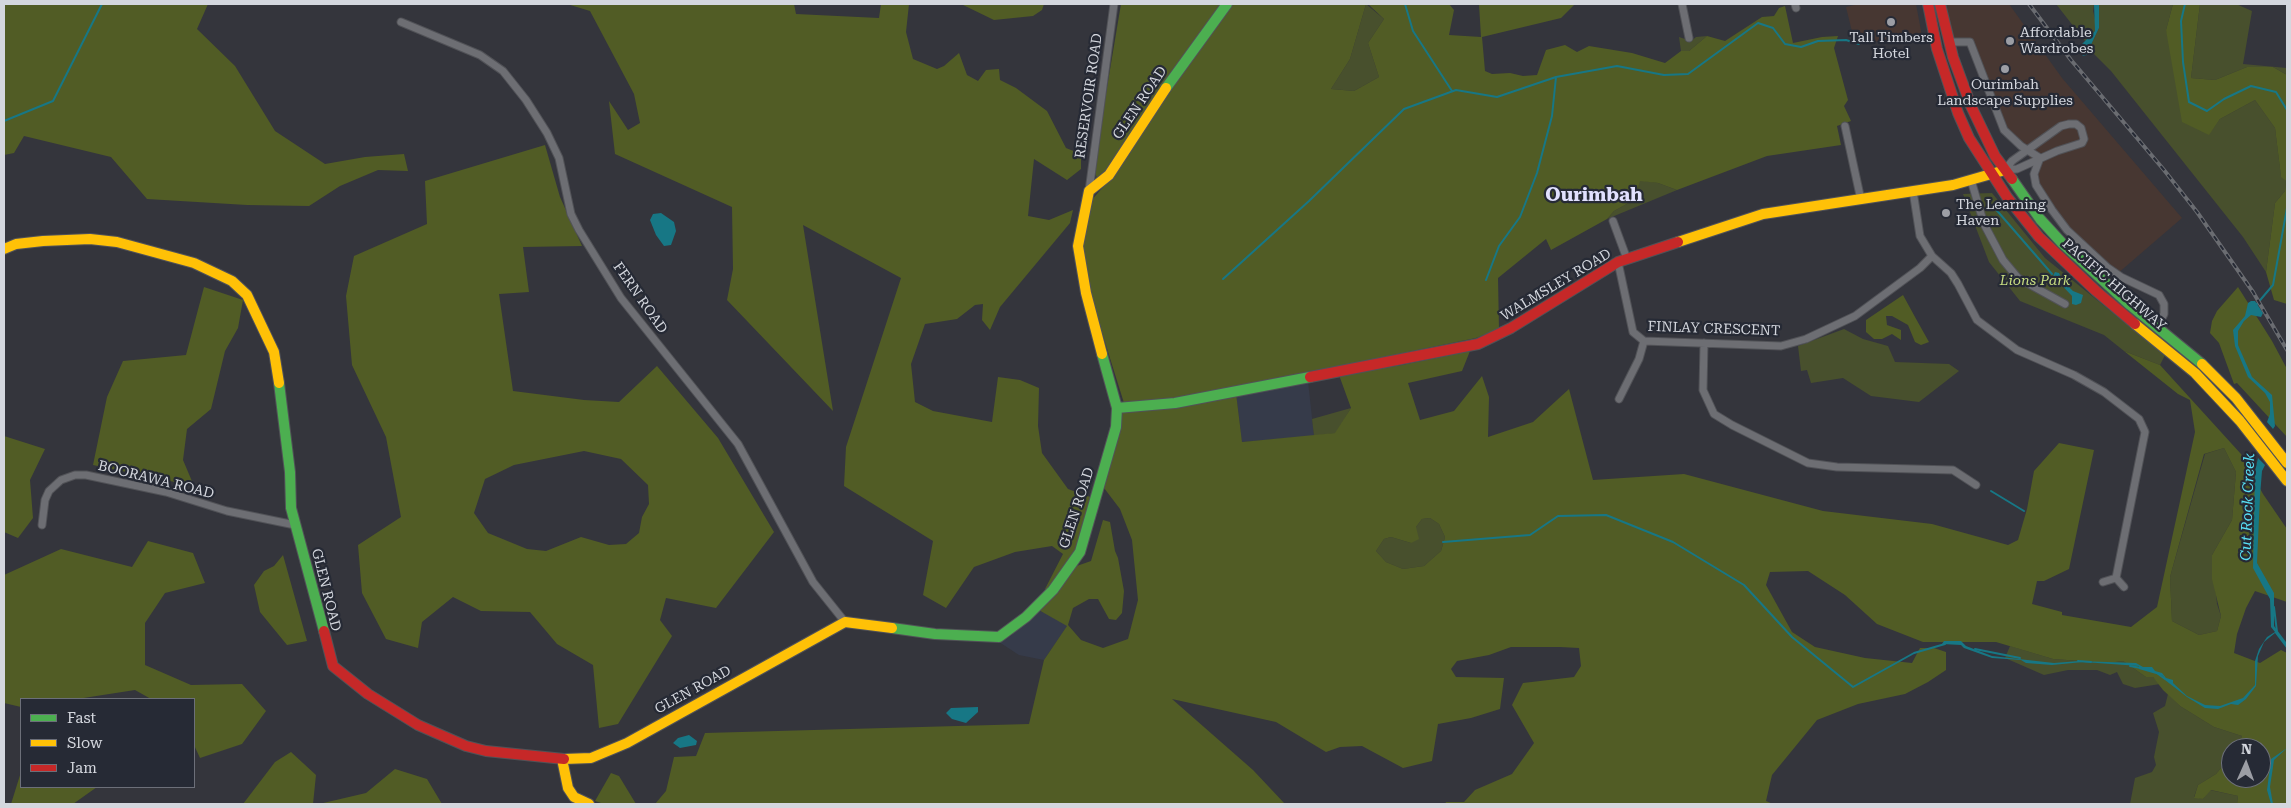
<!DOCTYPE html>
<html>
<head>
<meta charset="utf-8">
<style>
	body { margin:0 }
	#map { position:relative; width:2291px; height:808px; overflow:hidden; background:#34353c; font-family:"Roboto Serif",serif }
	canvas { display:block }
	.frame { position:absolute; inset:0; border:5px solid #d4d7de; pointer-events:none }
	.legend { position:absolute; left:20px; top:698px; width:175px; height:90px; box-sizing:border-box; background:#262a35; border:1px solid #6c6f79; margin:0; padding:6px 9px; list-style:none; font-size:15px; color:#d4d7de }
	.legend li { display:flex; align-items:center; gap:10px; height:25px }
	.legend b { width:25px; border:1px solid #6c6f79 }
	.north { position:absolute; left:2221px; top:738px; width:50px; height:50px; box-sizing:border-box; background:#262a35; border:1px solid #6c6f79; border-radius:50%; rotate:2deg; font-size:14px; font-weight:700; line-height:20px; text-align:center; color:#d4d7de }
	.north::after { content:''; display:block; margin:auto; width:18px; height:22px; background:#9c9ea5; clip-path:polygon(50% 0,100% 100%,50% 72%,0 100%) }
</style>
</head>
<body>
<div id="map">
<canvas width="2291" height="808"></canvas>
<div class="frame"></div>
<ul class="legend">
<li><b style="height:6px;background:#4caf50"></b>Fast</li>
<li><b style="height:6px;background:#ffc107"></b>Slow</li>
<li><b style="height:6px;background:#c62828"></b>Jam</li>
</ul>
<div class="north">N</div>
</div>
<script>
const ctx = document.querySelector('canvas').getContext('2d');
ctx.lineJoin = 'round';
function fill(path, color) { ctx.fillStyle = color; ctx.fill(path, 'evenodd'); }
const poly = rows => new Path2D(rows.map(r => 'M' + r).join(''));
function trace(path, color, width, dash) { ctx.strokeStyle = color; ctx.lineWidth = width; ctx.lineCap = dash ? 'butt' : 'round'; ctx.setLineDash(dash || []); ctx.stroke(path); }
function drawText(font, color, halo, rows, align = 'center') {
  ctx.font = font + ' "Roboto Serif",serif'; ctx.lineWidth = 4.5; ctx.setLineDash([]); ctx.textBaseline = 'middle'; ctx.strokeStyle = halo; ctx.fillStyle = color; for (const [text, x, y, turn = 0] of rows) {
    ctx.save(); ctx.translate(x, y); ctx.rotate((+turn || 0) * Math.PI / 180); ctx.textAlign = isNaN(turn) ? turn : align; if (halo) ctx.strokeText(text, 0, 0); ctx.fillText(text, 0, 0); ctx.restore();
  }
}
fill(poly([
	[1859,4,1916,4,1922,36,1855,44,1846,7],
	[1942,4,2009,4,2062,78,2182,218,2117,274,2066,228,2038,185,2027,149,2006,130,1971,41,1951,42]
]), '#473732');
fill(poly([
	[1308,381,1314,436,1242,442,1236,393],
	[1037,609,1068,625,1044,660,1019,655,999,642,1012,635]
]), '#363b4a');
fill(poly([
	[1366,4,1384,19,1368,43,1379,77,1354,91,1331,89,1350,59],
	[2056,4,2094,4,2093,11,2096,23,2095,31,2090,37,2085,41],
	[2099,4,2173,4,2166,30,2209,134,2220,119,2255,100,2275,128,2281,176,2286,181,2285,191,2275,203,2266,272,2243,237,2111,71,2089,49,2099,28],
	[2200,4,2236,4,2252,11,2243,64,2287,68,2287,75,2273,67,2247,67,2215,80,2191,78],
	[1707,36,1689,51,1681,51,1679,37,1691,41,1696,37],
	[1639,180,1658,183,1677,190,1607,219,1614,211,1634,200],
	[1992,193,2045,258,2165,355,2160,365,2124,351,2104,335,2020,301,1989,262,1963,194],
	[1844,329,1863,339,1888,346,1895,362,1949,364,1959,371,1919,402,1871,396,1843,378,1811,383,1807,370,1801,371,1798,346],
	[1351,408,1336,433,1314,436,1312,419],
	[2224,448,2236,472,2232,520,2212,555,2217,604,2221,616,2217,631,2199,635,2172,621,2170,577,2205,454],
	[1430,518,1439,524,1445,537,1441,551,1424,566,1403,569,1386,562,1376,551,1384,539,1391,537,1411,543,1416,527,1422,519],
	[2010,646,2053,659,2108,663,2123,661,2146,677,2153,677,2160,684,2135,688,2123,684,2117,672,2110,675,2097,670,2068,670,2044,675,2005,658],
	[2168,694,2180,706,2214,727,2242,736,2238,748,2231,748,2231,756,2216,774,2198,785,2194,797,2203,799,2210,790,2238,796,2237,804,2130,804,2135,778,2152,772,2156,765,2154,757,2159,732,2153,713,2165,706]
]), '#48502d');
fill(poly([
	[4,4,208,4,197,29,235,66,275,131,325,164,365,157,404,154,408,171,378,170,340,186,309,206,247,205,147,199,111,157,24,136,14,153,4,155],
	[567,4,794,4,796,14,879,18,881,4,909,4,906,32,913,59,937,69,944,66,959,53,967,75,978,81,986,70,999,69,1000,80,1016,88,1047,111,1066,148,1081,154,1081,169,1067,180,1034,159,1028,216,1049,220,1073,210,1070,223,1000,307,990,330,982,320,983,304,975,305,957,319,925,324,911,364,915,402,933,411,992,422,998,377,1020,380,1039,388,1038,426,1042,453,1068,489,1093,498,1077,551,1050,590,1045,589,1063,554,1052,546,1015,552,974,567,946,608,923,595,933,541,844,486,846,447,901,278,803,225,833,411,727,300,733,269,732,207,615,154,609,101,628,130,640,123,634,94,590,11],
	[961,4,1044,4,1042,10,1033,16,994,20],
	[1121,4,1224,4,1103,178,1097,178,1095,173,1095,159],
	[1231,4,1366,4,1350,59,1331,89,1354,91,1379,77,1368,43,1384,19,1368,4,1449,4,1454,10,1449,35,1481,37,1479,4,1575,4,1561,18,1482,37,1485,71,1492,74,1510,73,1523,76,1537,75,1546,50,1565,45,1577,52,1589,46,1632,53,1665,63,1681,51,1689,51,1707,36,1725,41,1762,17,1774,16,1779,8,1785,6,1793,43,1822,37,1838,36,1834,48,1848,100,1844,106,1851,121,1837,126,1841,145,1767,156,1677,190,1658,183,1640,181,1634,200,1614,211,1607,219,1551,250,1546,239,1498,278,1499,329,1476,338,1175,400,1124,403,1090,294,1083,247,1089,203,1112,177,1154,108],
	[2173,4,2200,4,2191,78,2215,80,2247,67,2273,67,2287,75,2287,304,2274,300,2266,272,2275,203,2285,191,2286,181,2281,177,2275,128,2255,100,2220,119,2209,135,2182,122,2166,30],
	[545,145,560,197,582,246,523,247,529,292,499,294,513,391,584,400,619,402,657,366,718,438,774,532,716,608,666,598,660,620,672,636,618,724,599,728,593,665,557,644,530,612,481,611,453,597,422,622,418,648,386,639,362,593,358,545,401,517,386,437,352,365,346,296,354,256,427,224,425,181],
	[584,451,621,459,648,485,649,504,642,517,639,533,626,544,609,545,581,537,546,551,527,549,488,533,474,513,485,479,514,465],
	[204,287,243,300,238,328,225,351,211,409,187,429,183,460,194,486,93,465,107,397,123,361,186,355],
	[2238,287,2272,341,2287,369,2287,437,2237,383,2234,384,2219,343,2210,333,2212,321,2217,311],
	[1903,295,1915,317,1929,342,1921,345,1915,342,1908,325,1892,316,1886,316,1887,325,1901,330,1901,340,1892,334,1882,339,1874,339,1866,332,1866,320],
	[1470,351,1462,371,1408,383,1420,420,1454,411,1482,376,1489,397,1488,437,1533,422,1569,389,1593,480,1684,474,1823,511,1932,524,2008,545,2018,540,2027,509,2034,471,2059,443,2094,450,2069,569,2044,581,2037,581,2032,604,2062,612,2062,615,2131,627,2157,607,2195,432,2190,400,2178,394,2124,351,2160,365,2241,454,2263,494,2287,529,2287,602,2255,591,2246,608,2237,634,2234,653,2260,663,2281,650,2287,653,2287,804,2237,804,2238,796,2211,790,2203,799,2194,798,2198,785,2216,774,2231,756,2231,778,2261,778,2261,748,2238,748,2242,736,2214,727,2180,706,2163,690,2153,677,2146,677,2123,661,2108,663,2053,659,1996,642,1923,642,1877,624,1845,595,1808,571,1770,572,1766,585,1792,632,1815,647,1865,658,1912,663,1920,648,1934,648,1946,652,1946,670,1928,682,1905,694,1858,704,1817,720,1772,775,1766,801,1773,804,1445,804,1446,802,1464,802,1475,790,1512,774,1534,743,1512,705,1523,683,1574,677,1581,666,1579,648,1560,647,1511,647,1489,655,1457,661,1451,669,1456,677,1504,678,1500,709,1471,718,1438,724,1432,761,1403,768,1362,746,1340,747,1326,752,1276,722,1172,699,1253,770,1285,804,655,804,666,791,674,757,696,756,705,733,1029,724,1044,660,1067,626,1037,609,1071,568,1091,561,1103,520,1110,522,1115,551,1118,558,1124,591,1122,613,1116,620,1109,619,1098,599,1089,599,1073,608,1068,625,1081,640,1103,648,1128,639,1138,600,1132,540,1120,509,1104,488,1119,430,1120,410,1236,393,1242,442,1335,433,1351,408,1339,375,1402,365],
	[2224,448,2236,472,2232,520,2212,555,2212,579,2221,616,2217,631,2199,635,2172,621,2170,577,2204,454],
	[1430,518,1439,524,1445,537,1441,551,1424,566,1403,569,1386,562,1376,551,1384,539,1391,537,1411,543,1419,539,1416,527,1422,519],
	[4,436,45,449,30,480,33,518,18,538,4,532],
	[148,541,193,553,205,583,165,593,145,623,145,665,191,685,242,684,266,711,242,744,200,758,194,745,194,699,151,699,135,690,77,699,21,699,21,707,4,703,4,575,61,549,132,567],
	[283,555,307,641,287,645,260,612,254,585,264,571,274,566],
	[291,752,316,775,313,804,243,804,275,762],
	[395,769,427,779,442,804,319,804,366,793],
	[21,772,21,787,97,787,73,804,11,804],
	[611,773,619,776,636,804,604,804,595,801]
]), '#515c25');
fill(poly([
	[2094,4,2099,4,2099,28,2089,49,2089,54,2083,56,2081,53,2083,48,2081,45,2095,31],
	[661,213,674,222,676,231,671,245,664,246,656,235,650,220,653,214],
	[2055,272,2059,273,2063,281,2073,291,2083,295,2081,303,2076,305,2072,304,2072,296,2053,276],
	[2251,301,2255,301,2263,313,2261,317,2251,315,2244,321,2238,331,2238,345,2252,377,2272,395,2275,426,2273,429,2267,422,2270,414,2270,402,2265,393,2248,377,2235,346,2233,330,2245,316,2248,303],
	[2258,458,2265,465,2262,471,2260,496,2257,563,2274,593,2274,626,2286,642,2287,649,2275,633,2264,642,2258,656,2256,686,2246,699,2238,705,2231,704,2218,709,2205,708,2187,697,2165,680,2163,676,2139,669,2139,666,2083,662,2052,665,2026,663,2021,660,1992,658,1964,648,1961,645,1942,644,1944,641,1961,641,1966,646,1992,656,2054,663,2079,661,2136,663,2143,667,2152,667,2155,671,2162,673,2166,678,2173,680,2173,683,2187,696,2205,705,2220,706,2243,698,2255,685,2255,661,2259,649,2267,637,2275,632,2271,627,2270,599,2253,568,2255,471],
	[978,707,978,712,966,723,952,719,946,713,951,708],
	[689,735,697,741,696,745,680,748,673,743,678,738],
	[2287,748,2274,760,2270,787,2273,804,2271,804,2267,790,2271,759]
]), '#177785');
trace(poly([
	[1405,4,1413,31,1452,91],
	[2185,4,2181,21,2183,62,2189,102,2207,111,2224,99,2251,86,2276,92,2287,110],
	[4,121,53,101,102,4],
	[1993,206,2052,274],
	[1223,279,1309,201,1404,109,1456,90,1497,97,1556,77,1617,66,1664,75,1688,74,1758,23,1773,28,1785,44,1801,47,1818,41,1846,40,1859,44],
	[1486,280,1499,246,1520,217,1537,173,1552,116,1556,77],
	[2256,305,2273,285,2287,208],
	[1991,491,2024,511],
	[1443,542,1530,535,1558,516,1606,515,1673,542,1744,585,1792,637,1853,687,1914,653,1945,644],
	[2274,607,2277,632],
	[1975,649,2020,658],
	[2078,661,2091,662],
	[2130,666,2141,668],
	[2157,673,2165,679]
]), '#177785', 2);
const street = poly([
	[1682,4,1689,38],
	[1795,4,1796,8],
	[401,22,480,55,503,71,526,100,547,133,559,158,571,214,579,230,621,298,738,444,813,582,845,622],
	[1949,42,1970,42,2004,130,2021,146,2040,158],
	[2069,124,2076,124,2081,128,2084,139,2082,143,2057,151,2017,169,2005,170,2012,161,2061,126,2069,124],
	[1845,126,1861,200],
	[2040,158,2034,174,2036,185,2052,210,2067,230,2108,268,2121,277,2159,295,2164,304,2164,314,2157,327],
	[1971,180,1984,224,2003,260,2018,278,2065,304],
	[1089,191,1114,4],
	[1913,191,1920,236,1932,256,1951,273,1958,284,1977,320,2017,350,2074,375,2104,392,2139,419,2145,432,2116,578],
	[1613,221,1627,259],
	[1618,262,1633,332,1644,341,1781,346,1806,339,1855,316,1920,268,1932,256],
	[1704,343,1703,390,1714,414,1732,425,1808,463,1837,467,1953,470,1976,485],
	[1619,399,1639,359,1644,341],
	[42,525,45,500,49,491,61,480,75,475,86,475,166,492,227,511,295,525],
	[2103,582,2116,578,2124,587]
]);
const fast = poly([
	[1166,88,1227,4],
	[2012,179,2040,219,2062,243,2130,305,2202,364],
	[279,383,290,472,291,508,324,631],
	[1117,408,1175,403,1310,377],
	[892,628,935,634,999,637,1026,617,1053,590,1080,552,1116,427,1117,408,1102,354]
]);
const slow = poly([
	[1678,242,1763,214,1953,185,2005,170],
	[4,249,16,244,43,241,90,239,117,242,194,263,232,281,247,295,274,352,279,383],
	[2135,324,2195,373,2240,421,2287,481],
	[1102,354,1086,293,1078,246,1089,191,1109,175,1166,88],
	[2202,364,2236,398,2287,463],
	[562,759,568,788,574,797,589,804],
	[564,759,591,758,627,743,845,622,892,628]
]);
const jam = poly([
	[1928,4,1937,49,1958,113,1969,138,2007,197,2039,237,2096,291,2135,324],
	[1940,4,1953,57,1971,106,1995,156,2012,179],
	[1310,377,1478,344,1511,328,1618,262,1678,242],
	[324,631,333,666,368,694,418,725,466,746,486,751,564,759]
]);
trace(street, '#515257', 9);
trace(fast, '#515257', 12);
trace(slow, '#515257', 12);
trace(jam, '#515257', 12);
trace(street, '#6d6e73', 7);
trace(fast, '#4caf50', 10);
trace(slow, '#ffc107', 10);
trace(jam, '#c62828', 10);
const rail = poly([
	[2029,4,2071,60,2164,170,2197,212,2253,292,2287,350]
]);
trace(rail, '#6a6c71', 4);
trace(rail, '#262a35', 2, [5.5]);
for (const [x, y, r, color] of [
	[1891,22,5,"#9c9ea5"],
	[2010,41,5,"#9c9ea5"],
	[2005,69,5,"#9c9ea5"],
	[1946,213,5,"#9c9ea5"]
]) { const dot = new Path2D(); dot.arc(x, y, r, 0, 2 * Math.PI); ctx.fillStyle = color; ctx.fill(dot); trace(dot, '#262a35', 2); }
drawText('14px', '#d4d7de', '#262a35', [
	["Affordable",2020,33],
	["Wardrobes",2020,49],
	["Tall Timbers",1891,38,"center"],
	["Hotel",1891,54,"center"],
	["Ourimbah",2005,85,"center"],
	["Landscape Supplies",2005,101,"center"],
	["The Learning",1956,205],
	["Haven",1956,221]
], 'left');
drawText('14px', '#d4d7de', '#262a35', [
	["RESERVOIR ROAD",1089,96,-82],
	["GLEN ROAD",1140,103,-56],
	["WALMSLEY ROAD",1556,285,-31],
	["PACIFIC HIGHWAY",2114,285,41],
	["FERN ROAD",640,298,55],
	["FINLAY CRESCENT",1714,329,2],
	["BOORAWA ROAD",156,480,14],
	["GLEN ROAD",1077,508,-72],
	["GLEN ROAD",326,590,76],
	["GLEN ROAD",693,690,-29]
]);
drawText('italic 14px', '#c8de82', '#262a35', [
	["Lions Park",2035,281]
]);
drawText('italic 15px', '#59e0f6', '#262a35', [
	["Cut Rock Creek",2248,507,-88]
]);
drawText('bold 19px', '#e1e1fe', '#262a35', [
	["Ourimbah",1594,195]
]);
</script>
</body>
</html>
